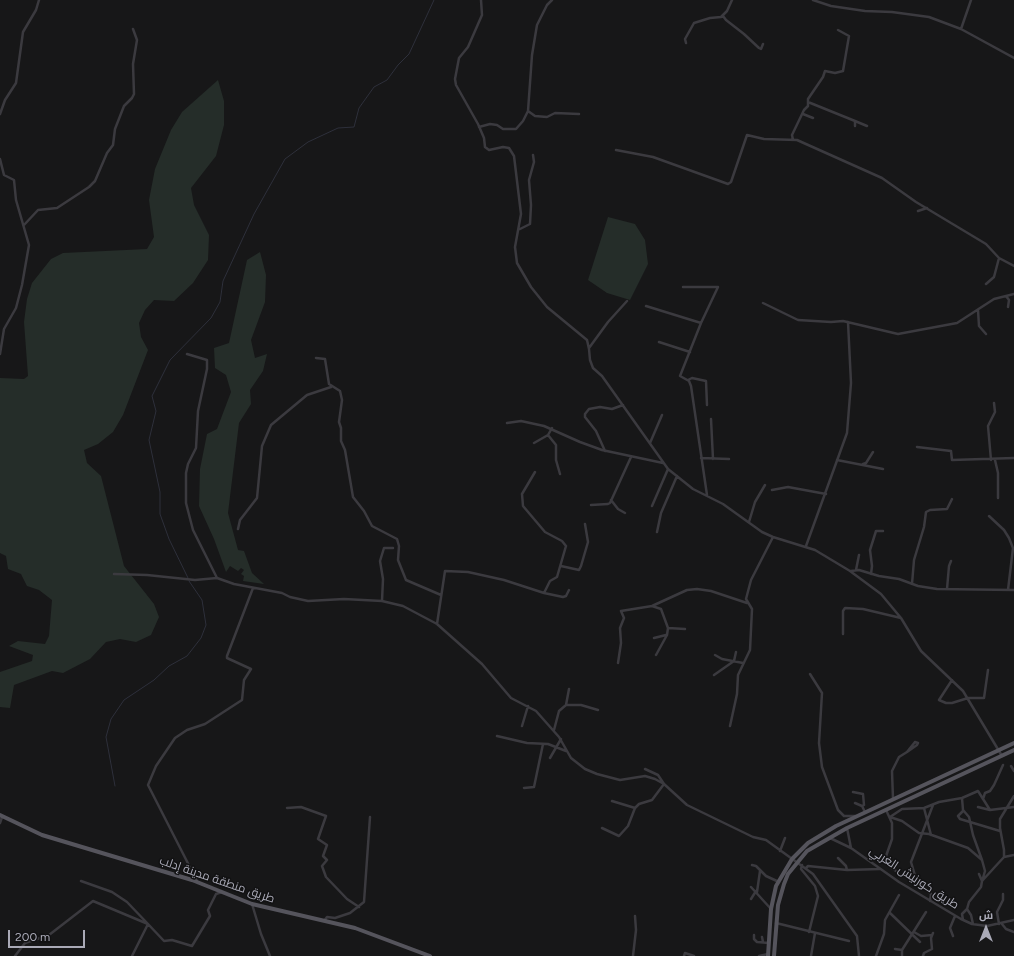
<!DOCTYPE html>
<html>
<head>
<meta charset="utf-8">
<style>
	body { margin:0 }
	#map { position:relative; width:1014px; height:956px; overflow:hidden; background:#171718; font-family:Figtree,Cairo,sans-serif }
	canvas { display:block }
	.north { position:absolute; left:966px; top:908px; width:40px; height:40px; -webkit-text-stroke:3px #121213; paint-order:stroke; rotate:0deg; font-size:11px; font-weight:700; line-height:16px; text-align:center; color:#aaaab7 }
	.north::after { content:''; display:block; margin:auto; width:14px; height:18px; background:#aaaab7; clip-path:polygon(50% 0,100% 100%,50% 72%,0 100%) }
	.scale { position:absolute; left:8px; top:930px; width:77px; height:18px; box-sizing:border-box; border:2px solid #aaaab7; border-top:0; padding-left:5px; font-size:12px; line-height:14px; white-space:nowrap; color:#aaaab7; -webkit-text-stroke:3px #121213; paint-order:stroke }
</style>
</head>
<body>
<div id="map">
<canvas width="1014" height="956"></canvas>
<div class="north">ش</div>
<div class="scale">200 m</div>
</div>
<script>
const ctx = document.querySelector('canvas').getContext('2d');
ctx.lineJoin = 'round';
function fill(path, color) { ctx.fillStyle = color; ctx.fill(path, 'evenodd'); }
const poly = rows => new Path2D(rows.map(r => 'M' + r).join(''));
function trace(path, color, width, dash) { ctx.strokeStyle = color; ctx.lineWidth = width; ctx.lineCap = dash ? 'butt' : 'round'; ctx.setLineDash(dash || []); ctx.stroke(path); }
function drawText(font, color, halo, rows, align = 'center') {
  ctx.font = font + ' Figtree,Cairo,sans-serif'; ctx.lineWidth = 3; ctx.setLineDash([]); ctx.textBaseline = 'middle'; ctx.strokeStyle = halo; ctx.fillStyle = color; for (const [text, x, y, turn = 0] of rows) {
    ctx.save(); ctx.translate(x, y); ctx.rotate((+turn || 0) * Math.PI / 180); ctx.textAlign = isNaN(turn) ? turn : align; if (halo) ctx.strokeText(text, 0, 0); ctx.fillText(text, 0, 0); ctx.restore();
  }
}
fill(poly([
	[218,80,224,101,224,125,216,156,191,188,194,205,209,235,208,260,193,283,174,301,154,300,145,310,139,323,141,337,148,350,123,415,113,432,98,444,84,450,87,463,101,476,124,566,154,604,159,617,151,635,136,642,120,639,106,642,90,659,63,673,52,671,14,685,10,708,0,707,0,672,32,661,33,655,9,646,18,641,45,644,49,636,52,600,39,590,27,586,21,574,8,569,6,556,0,553,0,378,24,379,28,376,24,322,27,299,32,283,51,259,63,253,147,249,154,237,149,200,155,169,171,130,182,112],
	[608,217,635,224,645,240,648,264,630,300,607,293,588,280],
	[260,252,266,275,265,302,251,340,255,358,267,354,263,371,250,390,251,404,239,423,228,513,238,550,244,551,252,573,264,584,243,581,244,576,241,574,244,570,241,568,238,571,230,566,226,572,214,539,199,506,200,469,207,434,217,429,231,392,226,375,215,368,214,348,229,343,247,260]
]), '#252d29');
trace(poly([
	[188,578,169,539,160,514,160,492,149,440,156,411,152,396,170,360,211,318,220,302,223,281,254,214,285,159,308,142,338,128,354,127,359,108,374,87,387,80,398,65,409,54,434,0],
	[115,786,106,737,111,719,124,700,154,680,169,666,187,656,201,638,206,625,202,600,189,581]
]), '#2e303b', 1);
trace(poly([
	[481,0,482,15,468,47,459,58,455,79,456,85,478,124,484,138,485,147,489,150,503,147,509,148,514,156,521,214,515,247,517,263,531,287,547,307,587,340,589,349,590,360,593,368,602,376,668,469,693,489,723,504,762,532,773,537,815,550,850,571,881,594,901,618,921,651,963,691,1002,756],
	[813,0,831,6,865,11,892,12,929,17,961,29,1014,58],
	[723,16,726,20,744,34,759,48,761,49,763,44],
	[961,29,971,0],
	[686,43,685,39,694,23,710,18,721,17,727,11,732,0],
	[808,102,855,121,855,126],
	[528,111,535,116,547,117,555,113,579,114],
	[0,114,5,100,16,83,23,32,36,10,39,0],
	[803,114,813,118],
	[855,121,867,126],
	[479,127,490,124,497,125,503,129,516,129,523,121,528,111,532,55,537,25,547,5,552,0],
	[793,140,792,135,804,110,808,106,808,99,823,77,825,71,835,73,843,71,849,36,838,30],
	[616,150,653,157,728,184,731,182,747,135,764,139,797,140,882,178,916,202,986,244,999,258,1014,266],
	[0,159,4,175,14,180,16,200,29,245,22,285,16,308,4,329,0,354],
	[918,211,927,208],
	[24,225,38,210,57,208,89,187,95,181,107,153,113,145,115,129,124,106,132,98,134,94,133,64,137,40,133,29],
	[520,229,530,224,531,205,529,180,534,162,533,155],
	[986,284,994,277,999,258],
	[683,287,718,287,701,323,680,376,689,381,691,386,707,495],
	[1006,296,1009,300,1008,307],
	[763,303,798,320,831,322,843,321,898,334,957,323,994,299,1014,294],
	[646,306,701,323],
	[978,310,979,326,986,334],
	[659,342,690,352],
	[589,348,608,322,627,301],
	[187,354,207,360,207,369,198,411,196,448,188,464,186,473,186,503,193,530,217,578,234,584,282,593,290,597,308,601,344,599,382,601,403,606,437,624,482,664,511,698,536,711,559,737,571,758,585,769,597,774,620,780,645,776,655,779,664,784,687,805,753,837,766,840,813,874,857,936,859,956],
	[316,358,325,359,329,384,340,391,342,400,339,422,341,428,341,441,345,450,353,497,364,511,372,526,397,539,399,546,398,560,406,580,441,595],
	[688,380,692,378,706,381,707,405],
	[711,419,713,459],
	[507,423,521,421,544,426,580,442,602,450,663,463],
	[552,428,548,435,556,445,556,460,560,474],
	[534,443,548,435],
	[650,443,662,415],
	[917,447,951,451,952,460,1014,458],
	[605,451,596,431,585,417,585,414,589,409,600,407,612,409,623,405],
	[701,458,729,459],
	[837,460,883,469],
	[991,460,988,426,995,412,994,403],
	[995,460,998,473,998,498],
	[863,464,866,463,873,452],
	[772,490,788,487,826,494],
	[611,500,618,509,625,513],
	[591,505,608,504,610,503,631,457],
	[652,506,668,469],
	[989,516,1004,530,1009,538,1013,548,1008,590],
	[749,522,755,502,765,485],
	[238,529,240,520,257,498,262,446,271,425,307,395,331,387],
	[657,532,661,513,677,476],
	[806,546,847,433,851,383,848,322],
	[561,566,579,570,581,566,588,542,585,524],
	[856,570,859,555],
	[851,571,859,570,879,576,899,579,918,586,937,589,1014,590],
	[114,574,147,575,195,580,217,578],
	[871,574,872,566,870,550,876,531,883,531],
	[912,584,914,560,924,527,926,512,930,510,947,509,952,499],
	[947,589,949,566,951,561],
	[544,593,563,597,566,596,569,590],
	[382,601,383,579,380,561,384,548,393,548],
	[652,606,661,609,668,628,667,635,656,655],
	[437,624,445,571,468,572,504,580,544,593,550,581,557,577,566,546,562,541,545,532,523,506,522,494,535,472],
	[668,628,685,629],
	[843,634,843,611,845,608,863,609,901,618],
	[654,638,666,635],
	[715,655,722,659,743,663],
	[618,663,621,643,620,628,624,618,621,611,652,606,687,590,697,589,711,591,747,603],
	[810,674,822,693,819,743,822,767,838,810,844,816,855,816],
	[714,675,734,661,736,652],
	[952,680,939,700,946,703,952,703,968,698,984,698,988,670],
	[566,705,569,689],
	[522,726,528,706],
	[730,726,737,694,738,675,750,650,752,609,746,599,751,580,773,537],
	[554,730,559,711,566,705,581,705,598,710],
	[497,736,527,743,548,744,566,751],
	[915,742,918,743,917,745,907,752,915,742],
	[550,758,561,739],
	[1011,766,1014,771],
	[645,769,658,775,664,784],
	[524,788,534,787,543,744],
	[853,792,863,794,864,805,862,806],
	[962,798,963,810,969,817,973,835,982,860,985,871,983,878],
	[893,799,892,771,899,757,907,752],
	[983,799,985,793,990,791,994,785,1003,765],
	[612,801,635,808],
	[855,803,862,806,865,812],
	[978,807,990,810,1014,807],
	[287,808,301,807,326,816,318,839,327,845,323,856,327,860,322,866,326,877,347,899,359,907],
	[924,808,931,835],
	[886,810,892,823,892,839,885,859,889,866,896,871],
	[963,811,958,816,960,819,1000,831],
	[890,817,902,809,924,808,939,802,962,798,978,791,990,810],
	[890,817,902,821,919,833,929,834,968,848,982,860],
	[0,823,2,817],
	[602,828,619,836,628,826,635,808,639,804,652,800,664,784],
	[847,828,851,848],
	[830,838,851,848,899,882,961,919,972,924,987,926,1014,920],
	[780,851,785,838],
	[1004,857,1014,855],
	[838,858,846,866,847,870],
	[752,865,756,866,766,876,779,882],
	[802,865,801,869,815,886,818,896,809,932],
	[806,868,808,866,847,870,880,869],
	[81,881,112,892,127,902,148,924,132,956],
	[982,881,1004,857,1004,850,1000,828,1000,819,1014,796],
	[198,883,148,785,156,766,175,738,187,730,205,724,242,700,244,680,251,669,227,658,227,656,253,588],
	[751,887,771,909],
	[757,892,760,871],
	[751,899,756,891],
	[930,901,931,894,916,879,911,862,933,805],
	[252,904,261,934,270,956],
	[967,909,971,915,973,924],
	[890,913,920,942],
	[963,920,962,914,967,909,969,902,981,887,982,881,979,874],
	[324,921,327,917,335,918,350,913,364,902,370,817],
	[776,923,849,941],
	[999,924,997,912,1003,900,1003,894],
	[1002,924,1006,929,1014,932],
	[914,932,921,936,932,935],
	[754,935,754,939,757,942,769,943],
	[953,936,950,928,955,916],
	[762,937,763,942],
	[895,949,902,950],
	[15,956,25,943,49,935,93,901,148,924,164,941,172,940,192,946,210,916,208,910,216,894,222,892],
	[633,956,636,930,635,916],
	[684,956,685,953,694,956],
	[759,956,768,954],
	[811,956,815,933],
	[876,956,884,934,885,920,899,895],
	[902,956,902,950,926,912],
	[923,956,924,953,932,949,931,938,933,933]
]), '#3b3a3f', 2.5);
trace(poly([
	[0,815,42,835,192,880,252,904,355,928,430,956],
	[768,956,771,909,776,886,792,859,808,843,836,826,1014,743],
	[774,956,778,905,784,884,788,874,807,851,847,828,1014,750]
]), '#55545c', 4);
drawText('12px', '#aaaab7', '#121213', [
	["طريق كورنيش الغربي",914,878,33],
	["طريق منطقة مدينة إدلب",217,880,19]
]);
</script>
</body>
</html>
